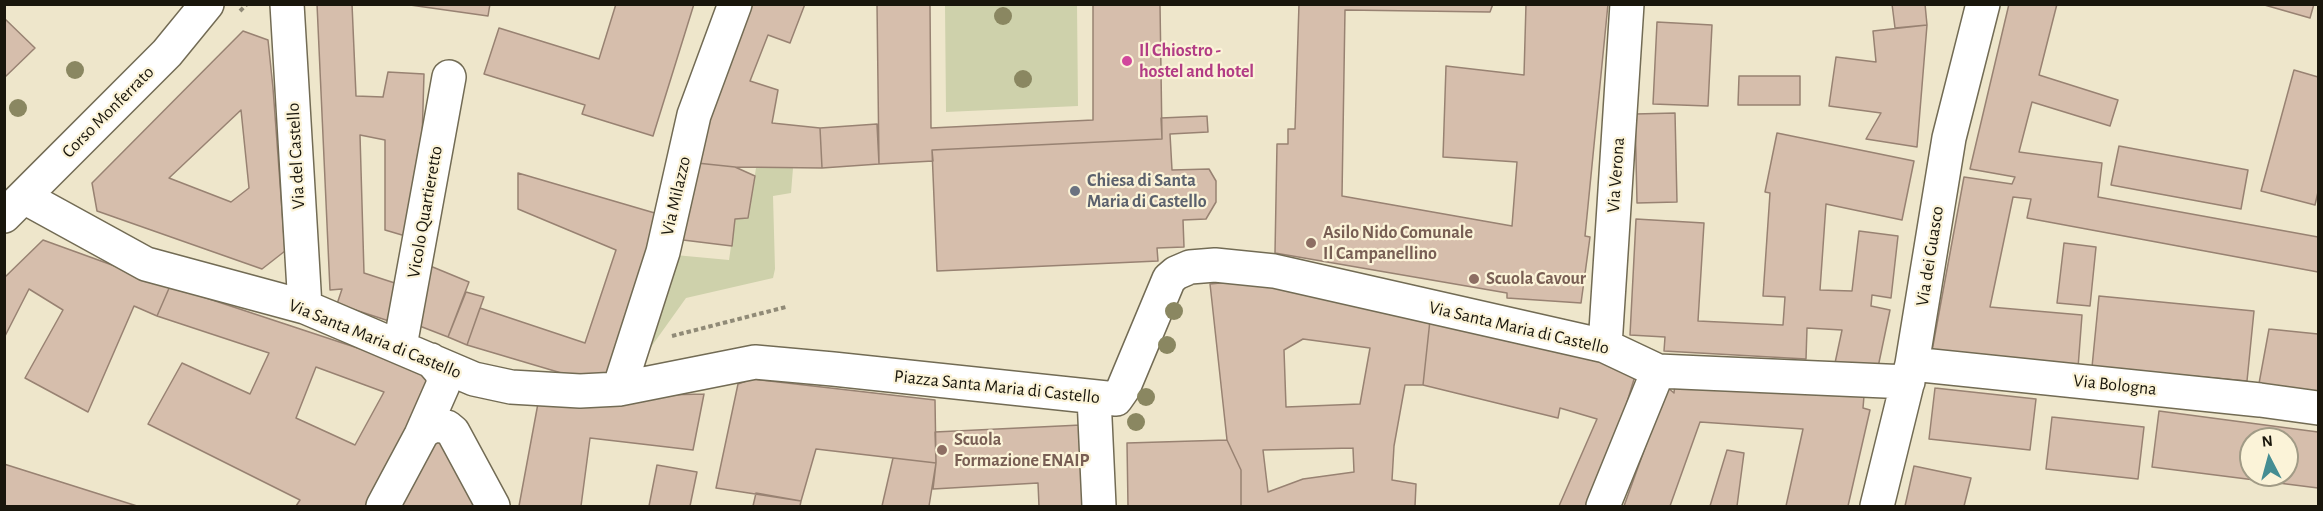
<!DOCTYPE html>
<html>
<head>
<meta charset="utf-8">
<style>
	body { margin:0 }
	#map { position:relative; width:2323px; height:511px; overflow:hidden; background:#eee6cb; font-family:"Alegreya Sans",sans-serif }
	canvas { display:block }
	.frame { position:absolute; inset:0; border:6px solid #19160c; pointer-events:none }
	.north { position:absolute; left:2239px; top:427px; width:60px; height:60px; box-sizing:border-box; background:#fbf3d8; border:2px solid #a19b86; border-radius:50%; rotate:354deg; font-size:16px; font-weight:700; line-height:24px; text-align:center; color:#19160c }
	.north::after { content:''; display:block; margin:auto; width:21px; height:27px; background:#458d92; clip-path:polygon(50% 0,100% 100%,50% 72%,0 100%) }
</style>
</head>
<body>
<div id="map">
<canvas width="2323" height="511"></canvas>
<div class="frame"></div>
<div class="north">N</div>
</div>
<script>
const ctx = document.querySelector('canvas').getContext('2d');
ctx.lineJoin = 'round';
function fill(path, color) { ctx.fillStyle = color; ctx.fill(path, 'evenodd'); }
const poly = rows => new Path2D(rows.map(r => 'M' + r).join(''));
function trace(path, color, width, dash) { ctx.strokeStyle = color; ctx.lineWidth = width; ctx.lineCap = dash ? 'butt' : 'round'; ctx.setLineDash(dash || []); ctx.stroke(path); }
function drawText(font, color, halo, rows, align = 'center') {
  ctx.font = font + ' "Alegreya Sans",sans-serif'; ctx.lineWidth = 4.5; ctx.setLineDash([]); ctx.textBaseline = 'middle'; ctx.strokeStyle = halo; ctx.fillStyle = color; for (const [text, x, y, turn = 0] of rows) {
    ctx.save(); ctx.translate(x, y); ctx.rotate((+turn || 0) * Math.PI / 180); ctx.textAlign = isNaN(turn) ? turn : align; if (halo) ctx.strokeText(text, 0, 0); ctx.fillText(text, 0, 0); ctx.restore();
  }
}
fill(poly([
	[945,5,1077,5,1078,106,946,112],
	[756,168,793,168,791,193,773,196,775,269,773,278,686,298,636,368,675,255,729,260,735,219,748,218]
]), '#ced1ab');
const building = poly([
	[317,4,352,4,356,96,383,97,388,72,424,74,419,240,385,230,385,140,360,135,364,273,407,287,395,323,337,304,342,289,330,290,317,4],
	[403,4,490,4,488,16,403,4],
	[616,4,694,4,653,136,582,114,585,105,484,74,499,28,599,59,616,4],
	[750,4,805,4,790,43,768,35,750,81,778,90,772,123,820,128,822,168,735,167,697,163,703,117,750,4],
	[877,4,930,4,931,128,1093,120,1093,4,1160,4,1162,139,932,150,933,161,879,164,877,4],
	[1299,4,1493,4,1490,12,1345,10,1342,196,1512,226,1517,162,1443,157,1446,66,1524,75,1526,4,1608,4,1585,236,1590,237,1581,303,1507,298,1507,293,1275,253,1277,144,1288,144,1288,129,1295,129,1299,4],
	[1892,4,1925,4,1927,25,1895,28,1892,4],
	[2009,4,2057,4,2039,75,2118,100,2110,126,2032,102,2019,152,2102,163,2098,197,2318,237,2318,272,2027,218,2031,199,2013,197,1990,307,2082,315,2078,368,1932,351,1964,177,2012,184,2015,177,1970,169,2009,4],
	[2261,4,2314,4,2310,18,2261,4],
	[4,18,35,48,4,78,4,18],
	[1657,22,1712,25,1708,106,1653,104,1657,22],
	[1927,25,1917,147,1866,139,1881,113,1829,106,1836,57,1876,62,1873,31,1927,25],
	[243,31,268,40,273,88,285,251,262,269,97,211,92,183,243,31],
	[241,110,249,188,231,202,169,178,241,110],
	[2294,70,2318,77,2318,192,2315,205,2261,191,2294,70],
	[1739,76,1800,76,1800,105,1738,105,1739,76],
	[1675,113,1677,202,1637,203,1635,114,1675,113],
	[1207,116,1208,132,1170,134,1172,170,1209,169,1216,181,1216,202,1206,219,1183,220,1184,247,1157,248,1158,261,937,271,932,150,1162,139,1161,118,1207,116],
	[877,124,879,164,822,168,820,128,877,124],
	[1777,133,1914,161,1902,220,1826,204,1820,290,1852,291,1859,231,1898,236,1891,298,1872,295,1871,306,1890,310,1877,372,1835,363,1842,330,1807,328,1806,359,1664,351,1665,337,1630,335,1636,219,1704,223,1698,321,1783,325,1785,297,1763,296,1770,193,1765,192,1777,133],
	[2119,146,2248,170,2241,209,2111,185,2119,146],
	[697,163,735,167,755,176,748,218,735,219,732,246,683,240,697,163],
	[518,173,665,216,608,380,595,383,467,345,480,308,585,343,616,250,518,209,518,173],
	[43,240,170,286,157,316,134,306,88,412,25,378,63,310,29,289,4,338,4,278,43,240],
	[2064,243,2096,247,2090,306,2057,303,2064,243],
	[423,263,469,282,448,337,417,325,423,263],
	[1220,283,1274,283,1431,311,1423,385,1405,385,1394,446,1392,480,1416,484,1415,506,1241,506,1241,470,1227,440,1212,302,1210,284,1220,283],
	[1303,339,1370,348,1360,404,1286,407,1284,350,1303,339],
	[1353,448,1354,472,1303,479,1268,492,1263,450,1353,448],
	[170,286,400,362,433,380,365,506,296,506,300,500,148,424,182,363,250,394,269,353,157,316,170,286],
	[316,367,384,392,355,445,296,418,316,367],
	[466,292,484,297,467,345,448,337,466,292],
	[2099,296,2254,311,2247,381,2092,367,2099,296],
	[1431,311,1638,366,1625,409,1628,411,1586,506,1559,506,1597,419,1560,408,1558,418,1423,385,1431,311],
	[2269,329,2318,334,2318,397,2258,389,2269,329],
	[752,379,935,400,936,463,816,449,801,501,716,488,738,384,752,379],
	[1675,383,1864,396,1863,408,1870,410,1848,506,1786,506,1803,429,1700,422,1670,506,1624,506,1667,387,1674,393,1675,383],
	[1935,388,2036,399,2030,450,1929,439,1935,388],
	[704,394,693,450,590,438,581,506,519,506,539,398,704,394],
	[2159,411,2318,432,2318,488,2152,467,2159,411],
	[2251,439,2287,439,2287,475,2251,475,2251,439],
	[2052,417,2144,427,2138,479,2046,469,2052,417],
	[1081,425,1088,506,1039,506,1038,483,933,489,936,463,935,432,1081,425],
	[435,431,478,506,397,506,435,431],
	[1227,440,1241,470,1241,506,1128,506,1127,443,1227,440],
	[1727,450,1744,453,1737,506,1710,506,1727,450],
	[893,458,936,463,929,506,882,506,893,458],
	[4,464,137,506,4,506,4,464],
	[657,465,697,472,690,506,649,506,657,465],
	[1914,466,1971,478,1964,506,1905,506,1914,466],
	[756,493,801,501,800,506,753,506,756,493]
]);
fill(building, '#d6beac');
trace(building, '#988272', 1.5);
const minor = poly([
	[287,4,305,307],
	[24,197,146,264,305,307,474,379,511,387,580,391,619,389,755,362,833,369,1116,399,1123,389,1169,279,1176,273,1190,267,1215,265,1274,271,1605,346,1658,371,1908,382],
	[4,216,167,53,207,4],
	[400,346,449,77],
	[1605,346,1627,4],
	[1912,364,2260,400,2318,408],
	[619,389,663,252,694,115,735,4],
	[1094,397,1099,506],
	[421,435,425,430,435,425,447,427,453,432,493,506],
	[383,506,421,435,443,385,443,374,431,360],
	[1603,506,1658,371],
	[1877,506,1912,364,1949,138,1983,4]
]);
trace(minor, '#726b54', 36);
trace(poly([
	[240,11,247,4],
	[672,336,786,307]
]), '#908a77', 4, [4.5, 3]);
trace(minor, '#fff', 33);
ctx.fillStyle = '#8a8761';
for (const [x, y] of [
	[1003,16],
	[75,70],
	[1023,79],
	[18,108],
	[1174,311],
	[1167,345],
	[1146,397],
	[1136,422]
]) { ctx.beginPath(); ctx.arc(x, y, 9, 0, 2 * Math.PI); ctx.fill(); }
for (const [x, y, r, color] of [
	[1127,61,6,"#d1479c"],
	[1075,191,6,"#6b7280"],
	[1311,243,6,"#8d6e63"],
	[1474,279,6,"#8d6e63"],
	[942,450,6,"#8d6e63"]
]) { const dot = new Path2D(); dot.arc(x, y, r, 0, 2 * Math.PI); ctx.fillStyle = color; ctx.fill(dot); trace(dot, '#fbf3d8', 2); }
drawText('bold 18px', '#b23c85', '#fbf3d8', [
	["Il Chiostro -",1139,51],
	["hostel and hotel",1139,72]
], 'left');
drawText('18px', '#19160c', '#fbf3d8', [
	["Corso Monferrato",108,112,-45],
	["Via del Castello",296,156,-93],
	["Via Verona",1616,175,-86],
	["Via Milazzo",676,196,-77],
	["Vicolo Quartieretto",425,212,-80],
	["Via dei Guasco",1930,256,-81],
	["Via Santa Maria di Castello",1519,328,13],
	["Via Santa Maria di Castello",375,339,22],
	["Via Bologna",2115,385,6],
	["Piazza Santa Maria di Castello",997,387,6]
]);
drawText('bold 18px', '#5b616d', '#fbf3d8', [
	["Chiesa di Santa",1087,181],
	["Maria di Castello",1087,202]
], 'left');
drawText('bold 18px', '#785e54', '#fbf3d8', [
	["Asilo Nido Comunale",1323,233],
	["Il Campanellino",1323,254],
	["Scuola Cavour",1486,279],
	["Scuola",954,440],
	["Formazione ENAIP",954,461]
], 'left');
</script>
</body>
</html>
